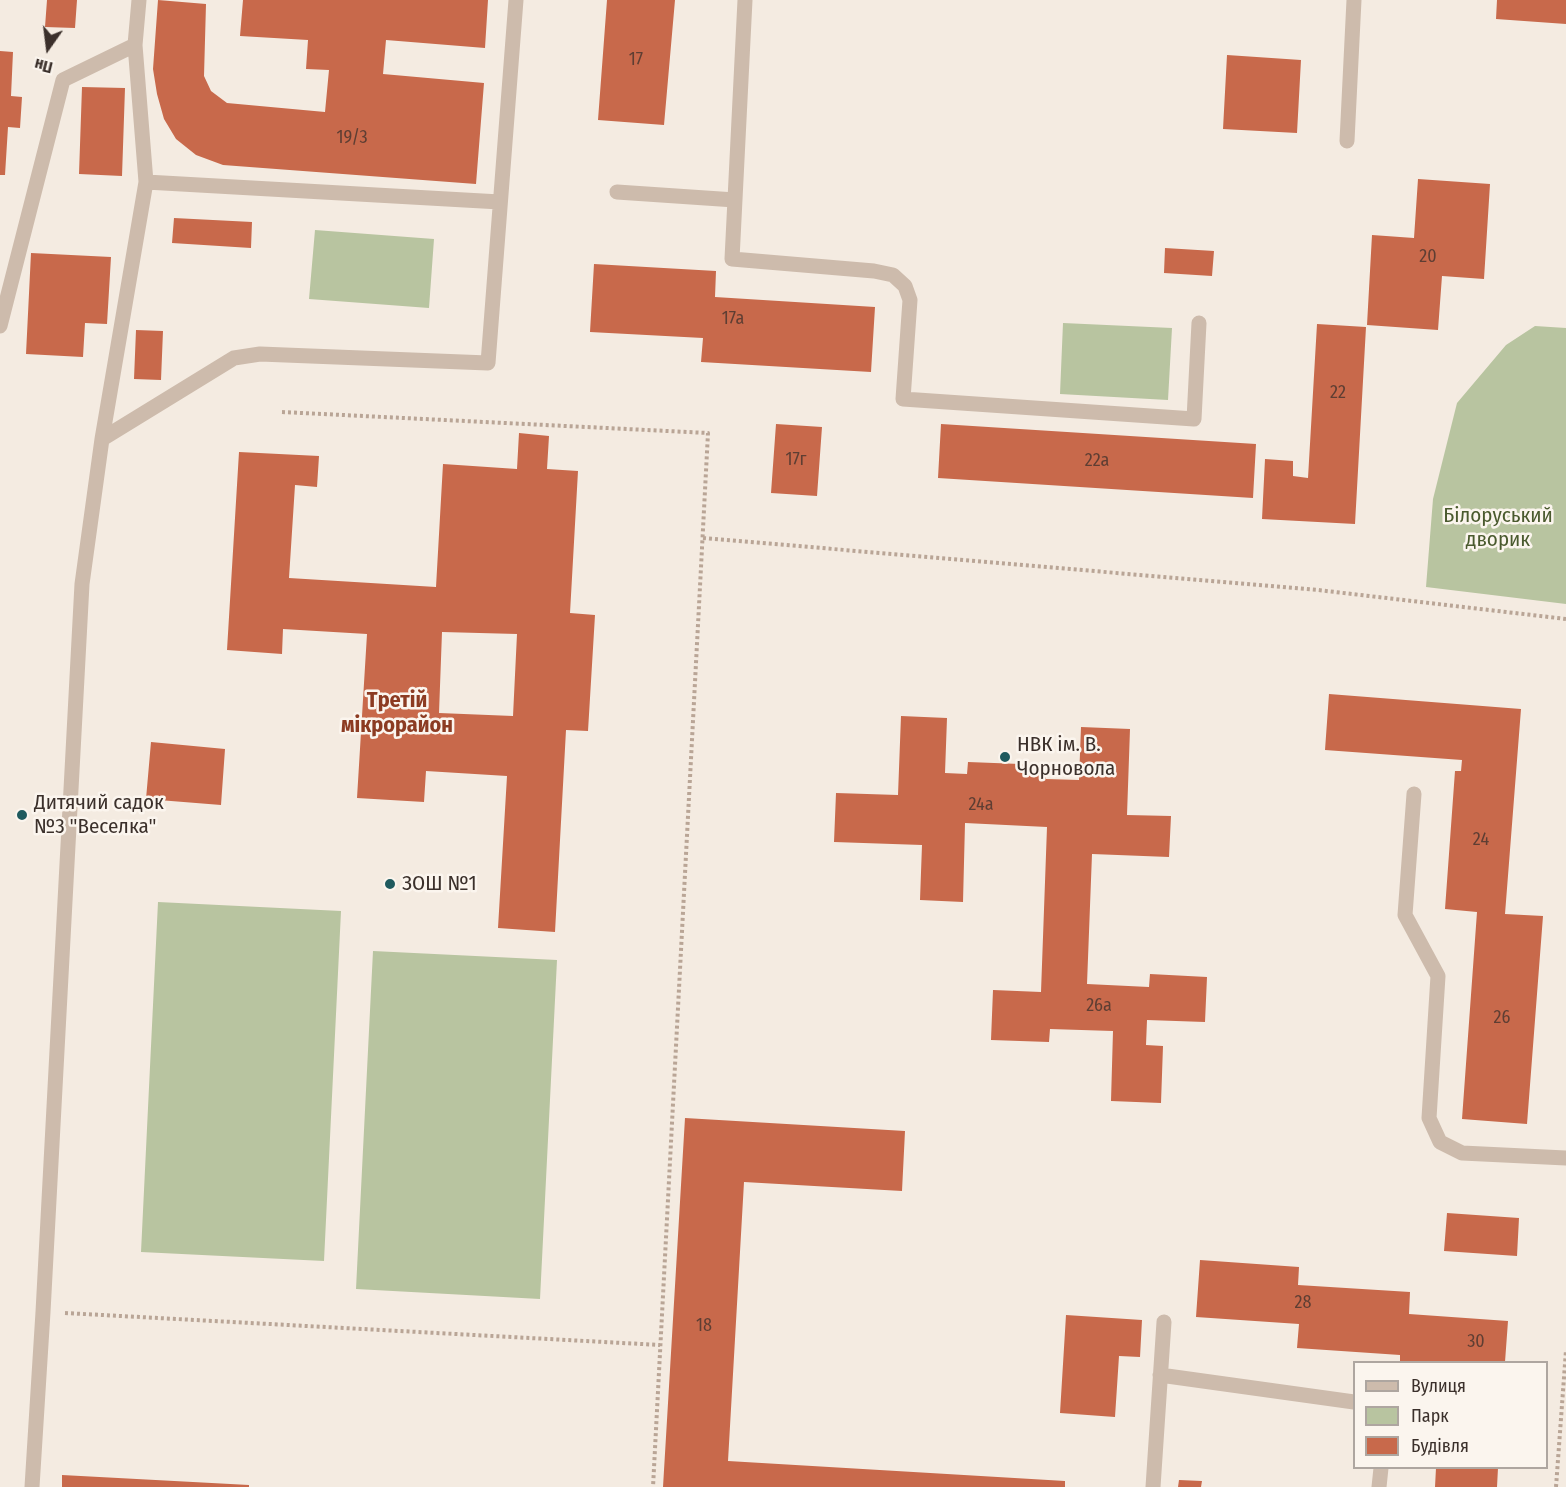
<!DOCTYPE html>
<html>
<head>
<meta charset="utf-8">
<style>
	body { margin:0 }
	#map { position:relative; width:1566px; height:1487px; overflow:hidden; background:#f4ebe1; font-family:"Fira Sans Condensed",sans-serif }
	canvas { display:block }
	.legend { position:absolute; left:1353px; top:1361px; width:195px; height:108px; box-sizing:border-box; background:#fbf5ee; border:2px solid #aea6a0; margin:0; padding:8px 10px; list-style:none; font-size:18px; color:#3b302b }
	.legend li { display:flex; align-items:center; gap:12px; height:30px }
	.legend b { width:30px; border:2px solid #aea6a0 }
	.north { position:absolute; left:18px; top:18px; width:60px; height:60px; -webkit-text-stroke:4px #fbf5ee; paint-order:stroke; rotate:194deg; font-size:16px; font-weight:700; line-height:24px; text-align:center; color:#3b302b }
	.north::after { content:''; display:block; margin:auto; width:21px; height:27px; background:#3b302b; clip-path:polygon(50% 0,100% 100%,50% 72%,0 100%) }
</style>
</head>
<body>
<div id="map">
<canvas width="1566" height="1487"></canvas>
<ul class="legend">
<li><b style="height:8px;background:#cdbbac"></b>Вулиця</li>
<li><b style="height:16px;background:#b8c4a0"></b>Парк</li>
<li><b style="height:16px;background:#c8694b"></b>Будівля</li>
</ul>
<div class="north">Пн</div>
</div>
<script>
const ctx = document.querySelector('canvas').getContext('2d');
ctx.lineJoin = 'round';
function fill(path, color) { ctx.fillStyle = color; ctx.fill(path, 'evenodd'); }
const poly = rows => new Path2D(rows.map(r => 'M' + r).join(''));
function trace(path, color, width, dash) { ctx.strokeStyle = color; ctx.lineWidth = width; ctx.lineCap = dash ? 'butt' : 'round'; ctx.setLineDash(dash || []); ctx.stroke(path); }
function drawText(font, color, halo, rows, align = 'center') {
  ctx.font = font + ' "Fira Sans Condensed",sans-serif'; ctx.lineWidth = 5; ctx.setLineDash([]); ctx.textBaseline = 'middle'; ctx.strokeStyle = halo; ctx.fillStyle = color; for (const [text, x, y, turn = 0] of rows) {
    ctx.save(); ctx.translate(x, y); ctx.rotate((+turn || 0) * Math.PI / 180); ctx.textAlign = isNaN(turn) ? turn : align; if (halo) ctx.strokeText(text, 0, 0); ctx.fillText(text, 0, 0); ctx.restore();
  }
}
fill(poly([
	[315,230,434,239,429,308,309,299],
	[1063,323,1172,328,1168,400,1060,394],
	[1535,326,1566,328,1566,604,1426,587,1433,499,1457,403,1506,345],
	[158,902,341,911,324,1261,141,1252],
	[373,951,557,960,540,1299,356,1289]
]), '#b8c4a0');
fill(poly([
	[47,0,77,0,75,28,45,27],
	[158,0,206,4,204,76,211,91,227,103,325,112,329,70,306,69,308,40,240,36,243,0,488,0,485,48,386,40,383,74,484,83,476,184,223,165,196,155,176,139,164,119,157,94,153,69],
	[607,0,675,0,664,125,598,120],
	[1497,0,1566,0,1566,24,1496,19],
	[0,51,13,52,11,96,22,97,20,128,8,127,5,175,0,175],
	[1227,55,1301,60,1297,133,1223,129],
	[82,87,125,88,122,176,79,174],
	[1418,179,1490,184,1484,279,1442,276,1438,330,1367,325,1372,235,1414,238],
	[174,218,252,222,251,248,172,243],
	[1165,248,1214,251,1212,276,1164,273],
	[31,253,111,257,107,324,85,323,83,357,26,354],
	[594,264,716,271,715,297,875,307,871,372,701,362,703,338,590,332],
	[1317,324,1366,327,1355,524,1262,519,1265,459,1293,461,1293,476,1308,478],
	[136,330,163,331,161,380,134,379],
	[776,424,822,427,817,496,771,493],
	[941,424,1256,444,1253,498,938,478],
	[519,433,549,436,547,469,578,471,570,613,595,615,588,731,566,730,555,932,498,928,507,776,426,771,424,802,357,798,367,634,283,629,282,654,227,650,239,452,319,456,317,487,295,485,289,578,436,587,443,464,517,469],
	[442,632,517,634,513,716,439,713],
	[1329,694,1521,709,1505,914,1543,916,1527,1124,1462,1119,1477,912,1445,909,1455,771,1461,771,1462,760,1325,750],
	[901,716,947,718,945,773,967,774,968,762,1046,765,1046,779,1079,780,1081,727,1130,729,1127,815,1171,816,1169,857,1092,854,1087,984,1149,987,1150,974,1207,977,1205,1022,1147,1020,1146,1045,1163,1046,1161,1103,1111,1101,1113,1031,1050,1029,1049,1042,991,1040,993,990,1041,992,1047,827,965,823,963,902,920,900,922,845,834,842,836,793,898,795],
	[151,742,225,749,221,805,146,799],
	[685,1118,905,1131,902,1191,744,1182,728,1461,1065,1481,1065,1487,663,1487],
	[1447,1213,1519,1218,1517,1256,1444,1251],
	[1200,1260,1299,1267,1298,1285,1410,1292,1409,1314,1508,1321,1505,1362,1400,1362,1400,1355,1297,1348,1299,1324,1196,1317],
	[1066,1315,1142,1320,1140,1357,1119,1356,1115,1417,1060,1413],
	[1436,1468,1498,1468,1497,1487,1435,1487],
	[62,1475,249,1485,249,1487,62,1487],
	[1179,1480,1202,1481,1201,1487,1178,1487]
]), '#c8694b');
trace(poly([
	[282,412,708,433,653,1487],
	[703,538,1318,590,1566,619],
	[65,1313,660,1345],
	[1556,1487,1566,1350]
]), '#b9a596', 4, [3, 3]);
trace(poly([
	[745,0,732,259,874,271,893,275,905,286,910,300,903,399,1194,419,1199,323],
	[1347,141,1354,0],
	[146,182,500,202],
	[617,192,735,200],
	[0,326,63,80,135,45],
	[102,439,234,358,260,354,488,363,516,0],
	[1414,794,1405,915,1438,976,1429,1118,1440,1142,1462,1153,1566,1158],
	[1160,1375,1354,1402],
	[32,1487,43,1312,82,584,102,439,146,182,135,45,139,0],
	[1153,1487,1164,1322],
	[1379,1487,1381,1468]
]), '#cdbbac', 15);
for (const [x, y, r, color] of [
	[1005,757,6,"#1f5a5e"],
	[22,815,6,"#1f5a5e"],
	[390,884,6,"#1f5a5e"]
]) { const dot = new Path2D(); dot.arc(x, y, r, 0, 2 * Math.PI); ctx.fillStyle = color; ctx.fill(dot); trace(dot, '#fbf5ee', 2); }
drawText('18px', '#5e3e33', null, [
	["17",636,60],
	["19/3",352,138],
	["20",1428,257],
	["17а",733,319],
	["22",1338,393],
	["17г",796,460],
	["22а",1097,461],
	["24а",981,805],
	["24",1481,840],
	["26а",1099,1006],
	["26",1502,1018],
	["28",1303,1303],
	["18",704,1326],
	["30",1476,1342]
]);
drawText('21px', '#4a5a2e', '#fbf5ee', [
	["Білоруський",1498,516],
	["дворик",1498,540]
]);
drawText('21px', '#3b302b', '#fbf5ee', [
	["НВК ім. В.",1017,745],
	["Чорновола",1017,769],
	["Дитячий садок",34,803],
	["№3 \"Веселка\"",34,827],
	["ЗОШ №1",402,884]
], 'left');
drawText('bold 22px', '#8c3b22', '#fbf5ee', [
	["Третій",397,701],
	["мікрорайон",397,726]
]);
</script>
</body>
</html>
